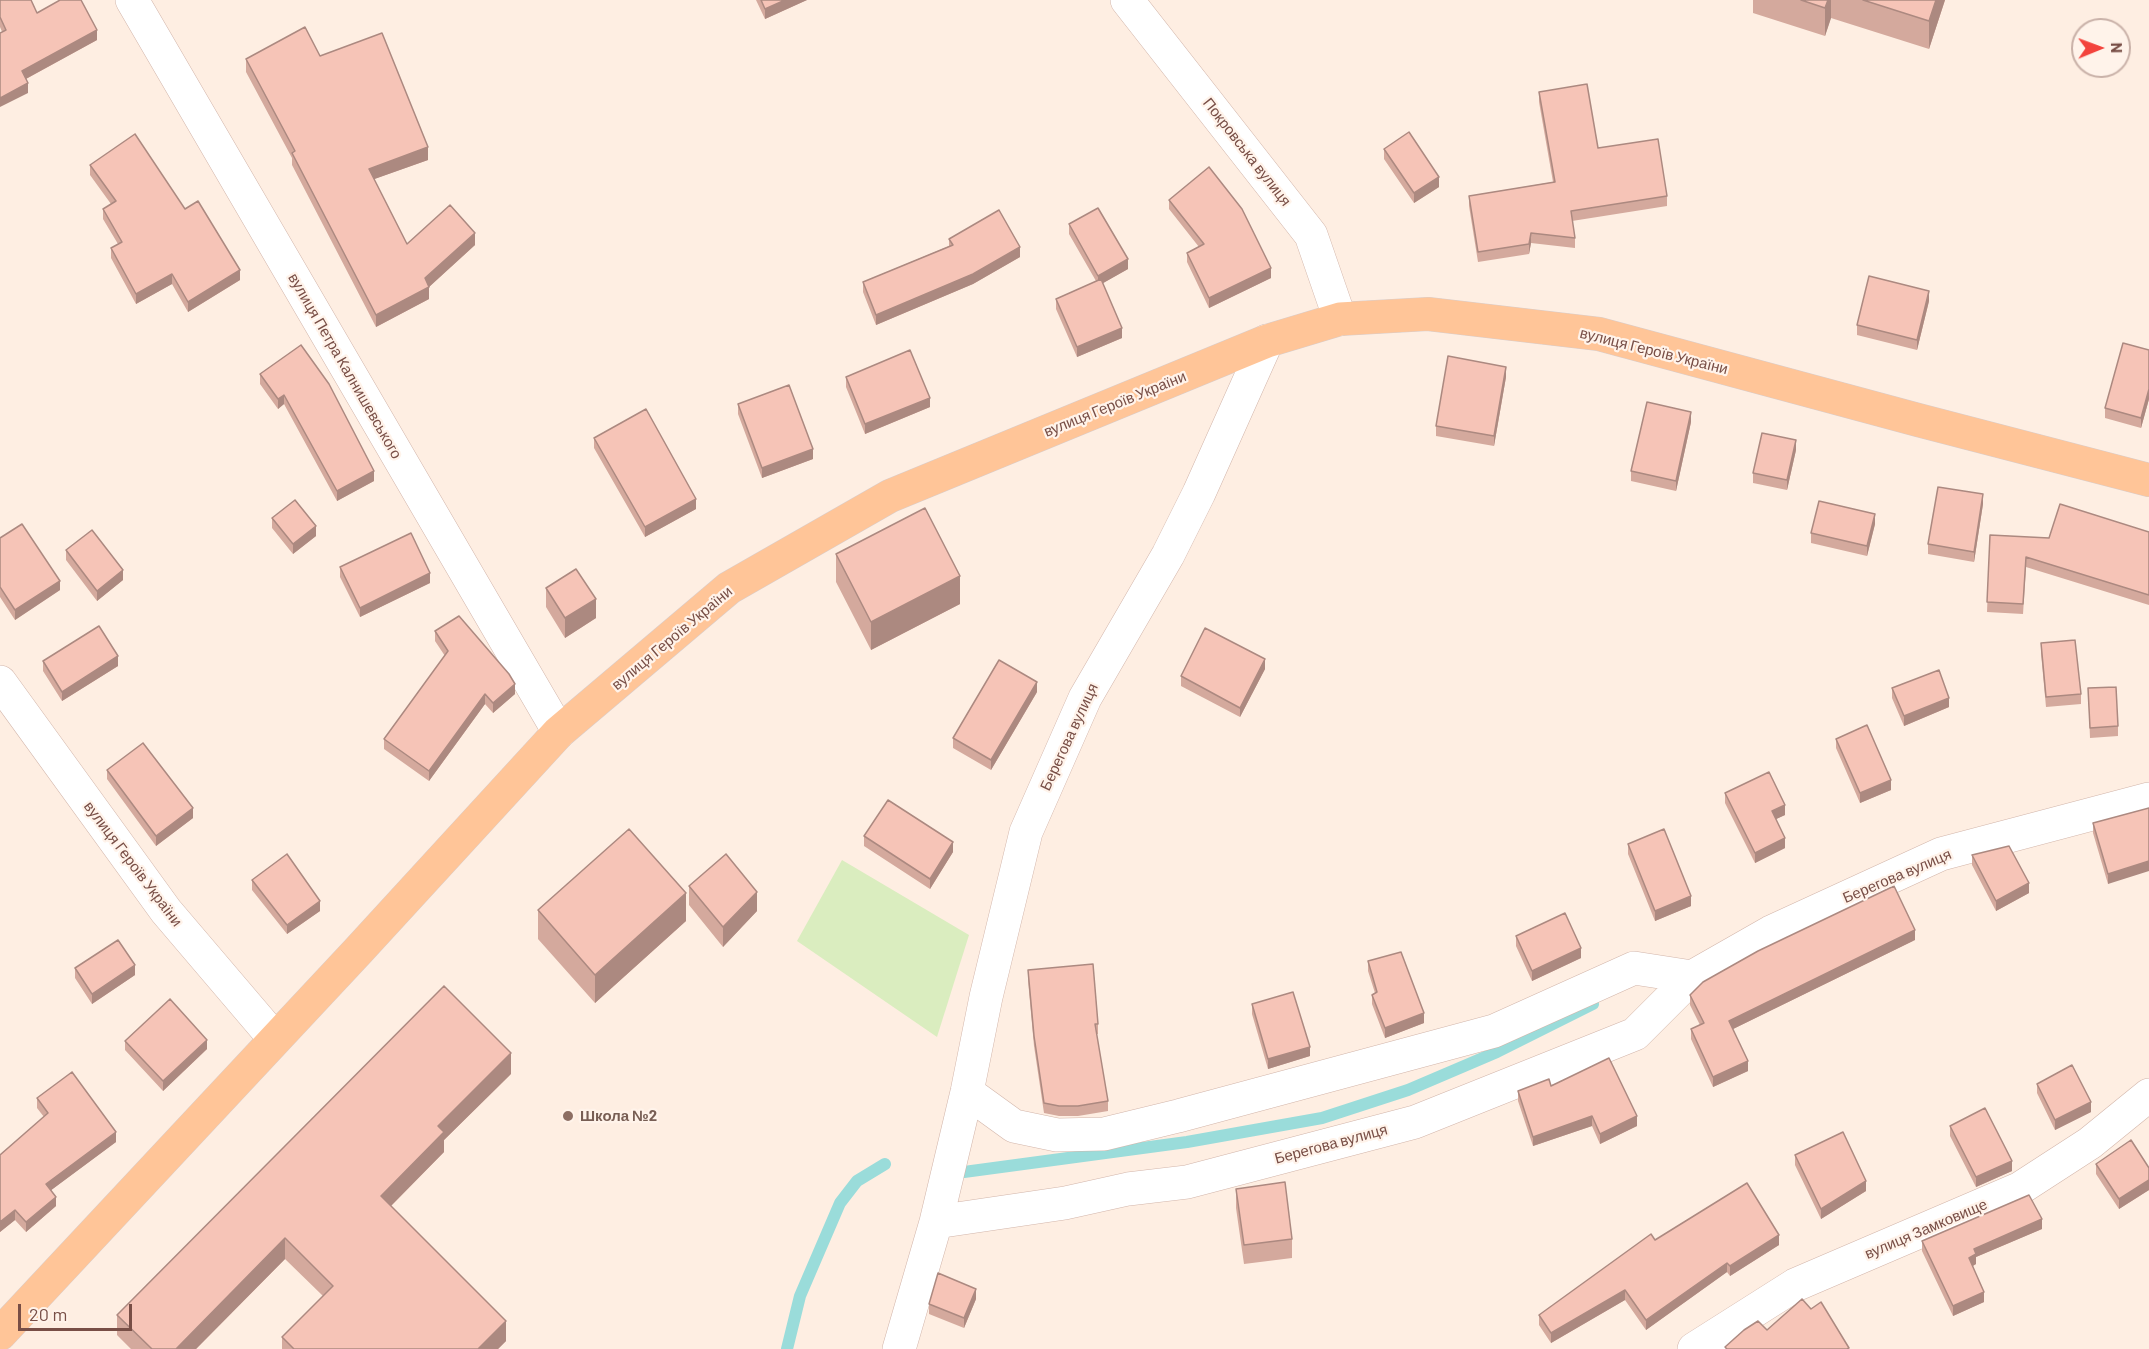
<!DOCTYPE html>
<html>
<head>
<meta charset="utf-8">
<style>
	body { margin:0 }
	#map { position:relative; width:2149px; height:1349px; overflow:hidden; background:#feeee2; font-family:Barlow,sans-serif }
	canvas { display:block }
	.north { position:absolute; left:2071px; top:18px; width:60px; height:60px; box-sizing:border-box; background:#fff3ea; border:2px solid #c9b1a8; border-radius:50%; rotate:89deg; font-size:16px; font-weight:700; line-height:24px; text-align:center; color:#784e46 }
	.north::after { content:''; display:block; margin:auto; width:21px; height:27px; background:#f3433c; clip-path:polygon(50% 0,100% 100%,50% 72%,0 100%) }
	.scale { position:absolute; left:18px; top:1304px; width:114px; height:27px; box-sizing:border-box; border:3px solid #784e46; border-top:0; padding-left:8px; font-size:18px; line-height:21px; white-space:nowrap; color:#784e46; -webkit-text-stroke:4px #fff3ea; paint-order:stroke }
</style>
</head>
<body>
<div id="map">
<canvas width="2149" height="1349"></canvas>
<div class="north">N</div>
<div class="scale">20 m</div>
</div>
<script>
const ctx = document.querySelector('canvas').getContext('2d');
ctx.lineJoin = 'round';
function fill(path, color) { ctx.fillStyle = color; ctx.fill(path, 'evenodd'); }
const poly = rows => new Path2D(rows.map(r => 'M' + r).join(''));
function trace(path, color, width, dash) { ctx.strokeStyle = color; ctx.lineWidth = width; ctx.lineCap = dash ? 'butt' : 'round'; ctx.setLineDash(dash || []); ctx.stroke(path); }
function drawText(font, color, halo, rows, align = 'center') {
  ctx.font = font + ' Barlow,sans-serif'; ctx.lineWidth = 4.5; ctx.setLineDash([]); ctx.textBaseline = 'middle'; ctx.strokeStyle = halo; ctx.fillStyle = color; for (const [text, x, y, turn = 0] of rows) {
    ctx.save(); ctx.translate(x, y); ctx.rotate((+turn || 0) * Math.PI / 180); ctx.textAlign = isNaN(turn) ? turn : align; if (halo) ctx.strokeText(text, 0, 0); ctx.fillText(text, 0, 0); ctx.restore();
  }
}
fill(poly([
	[842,860,969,935,937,1037,797,941]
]), '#daedbf');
trace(poly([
	[964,1172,1187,1142,1322,1118,1408,1090,1497,1052,1593,1004],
	[787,1349,800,1296,840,1203,857,1181,885,1164]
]), '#9adcda', 12);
const minor = poly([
	[132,0,559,732],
	[1127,0,1311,235,1340,319],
	[0,682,166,911,275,1039],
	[967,1092,1014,1126,1057,1135,1104,1134,1178,1116,1494,1031,1634,968,1692,977],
	[936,1222,967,1092,986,997,1026,832,1085,698,1168,555,1199,493,1267,341],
	[899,1349,936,1222,1065,1203,1128,1189,1187,1182,1415,1122,1635,1034,1692,977,1771,932,1941,854,2149,799],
	[1694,1349,1795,1285,2019,1189,2090,1143,2149,1095]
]);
const major = poly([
	[0,1334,358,951,559,732,729,588,890,496,1267,341,1340,319,1428,314,1599,334,1918,420,2149,480]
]);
trace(minor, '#d2b5aa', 34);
trace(major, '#d9cdcb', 34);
trace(minor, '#fff', 33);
trace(major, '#ffc598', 33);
fill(poly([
	[0,0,97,40,26,79,28,93,0,27],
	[756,0,807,0,765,19],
	[1753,0,1945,0,1929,49,1831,18,1825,36,1753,13],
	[320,56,428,160,374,179,407,244,475,245,429,287,429,299,376,327,292,165,292,158,246,72,246,59],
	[1539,92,1598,148,1667,196,1667,206,1572,221,1575,238,1575,248,1531,243,1529,254,1478,262,1469,206,1469,196,1553,182,1539,102],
	[1384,149,1439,187,1414,203,1384,159],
	[90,165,185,209,240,280,188,312,172,284,136,304,111,258,111,248,118,244,103,219,103,209,111,204,90,175],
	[1169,200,1271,278,1209,308,1187,262,1187,253,1199,247,1169,209],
	[1069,224,1128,269,1103,283,1122,338,1077,357,1056,309,1056,299,1096,281,1069,234],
	[949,239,1020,257,973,284,876,325,863,292,863,282,949,246],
	[1929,301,1917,350,1857,335,1857,325],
	[301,345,374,481,337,501,284,404,278,409,260,384,260,374],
	[2149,350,2149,399,2141,428,2105,418,2105,408],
	[846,377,930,407,865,434,846,387],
	[1506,377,1494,446,1436,436,1436,426],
	[738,404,813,459,762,478,738,414],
	[1691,422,1676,491,1631,481,1631,471],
	[594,438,696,509,645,537,594,448],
	[1796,450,1787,490,1753,483,1753,473],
	[1983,504,1974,562,1928,554,1928,544],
	[272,518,316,536,293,554,272,528],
	[1875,524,1867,556,1811,543,1811,533],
	[2149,532,2149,605,2026,567,2023,614,1987,612,1990,535,2049,538],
	[0,538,60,590,15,620,0,597],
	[66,550,123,580,97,601,66,560],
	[836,554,960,604,871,650,836,582],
	[340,567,430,583,360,617,340,577],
	[546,588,596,618,565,638,546,607],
	[435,631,515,694,493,713,485,704,429,781,384,749,384,739,445,656,435,641],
	[2041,643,2081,694,2081,704,2046,707,2041,653],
	[43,661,118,666,62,701,43,671],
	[1265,669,1240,717,1181,686,1181,676],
	[1892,688,1949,707,1904,726,1892,698],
	[2088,688,2118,726,2118,736,2090,738],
	[1037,692,991,770,953,748,953,738],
	[1836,739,1891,790,1860,803,1836,748],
	[107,770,193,818,156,846,107,779],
	[1725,793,1785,815,1776,819,1785,848,1755,863,1725,803],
	[2149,808,2108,884,2093,833,2093,823],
	[864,836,953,852,930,889,864,846],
	[1628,844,1691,906,1655,921,1628,854],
	[1972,855,2029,893,1996,911,1972,865],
	[252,880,320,911,287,934,252,890],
	[689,886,757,911,723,947,689,905],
	[538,910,686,921,595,1003,538,939],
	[1516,936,1581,958,1532,981,1516,946],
	[1915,940,1733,1029,1748,1071,1713,1087,1691,1039,1691,1029,1700,1025,1690,1005,1690,995],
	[1368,961,1424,1023,1385,1038,1372,1004,1372,995,1375,993,1368,971],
	[75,968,135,975,92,1004,75,978],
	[1028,970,1098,1024,1098,1034,1096,1034,1108,1101,1108,1111,1078,1116,1059,1116,1044,1113,1034,1046,1028,980],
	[1252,1004,1310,1056,1268,1069,1252,1014],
	[125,1041,207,1049,163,1091,125,1050],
	[511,1074,444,1140,444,1152,391,1206,506,1341,498,1349,282,1349,282,1337,323,1296,285,1259,196,1349,131,1349,117,1335,117,1315],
	[2037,1084,2091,1112,2055,1130,2037,1093],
	[1551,1086,1637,1126,1600,1144,1592,1126,1533,1146,1518,1101,1518,1091],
	[37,1098,116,1142,51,1190,56,1206,26,1232,15,1220,0,1232,0,1155,44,1117,37,1108],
	[1950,1126,2012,1171,1976,1187,1950,1136],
	[1795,1155,1866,1191,1821,1219,1795,1165],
	[2096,1164,2149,1168,2149,1190,2119,1209,2096,1174],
	[1236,1189,1292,1239,1292,1258,1244,1264,1236,1208],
	[2042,1229,1976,1257,1976,1264,1973,1266,1984,1302,1953,1316,1922,1251,1922,1241],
	[1655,1240,1779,1245,1730,1276,1727,1272,1646,1330,1625,1300,1551,1343,1539,1325,1539,1315],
	[976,1299,964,1328,929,1314,929,1304]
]), '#d4a99d');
fill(poly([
	[785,0,807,0,765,19,765,9],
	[1828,0,1831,0,1831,18,1825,36,1825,8],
	[1936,0,1945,0,1929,49,1929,21],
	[97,30,97,40,22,81,22,71],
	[28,83,28,93,0,107,0,98],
	[428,147,428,160,369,181,369,169],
	[1439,177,1439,187,1414,203,1414,193],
	[475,233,475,245,429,287,429,299,376,327,376,315,425,278],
	[1531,233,1531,243,1529,254,1529,244],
	[1020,247,1020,257,973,284,876,325,876,315],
	[1128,259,1128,269,1098,286,1098,276],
	[1271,268,1271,278,1209,308,1209,298],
	[240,270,240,280,188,312,188,302],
	[172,274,172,284,136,304,136,294],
	[1929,291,1929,301,1917,350,1917,340],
	[1122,328,1122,338,1077,357,1077,347],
	[1506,367,1506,377,1494,446,1494,436],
	[2149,389,2149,399,2141,428,2141,418],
	[284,395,284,404,278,409,278,399],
	[930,398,930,407,865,434,865,424],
	[1691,412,1691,422,1676,491,1676,481],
	[1796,440,1796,450,1787,490,1787,480],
	[813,449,813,459,762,478,762,468],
	[374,471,374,481,337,501,337,491],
	[1983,494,1983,504,1974,562,1974,552],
	[696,499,696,509,645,537,645,527],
	[1875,514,1875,524,1867,556,1867,546],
	[316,526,316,536,293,554,293,544],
	[123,570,123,580,97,601,97,591],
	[430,573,430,583,360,617,360,608],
	[960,576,960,604,871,650,871,622],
	[60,581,60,590,15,620,15,610],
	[596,599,596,618,565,638,565,618],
	[118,656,118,666,62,701,62,692],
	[1265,659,1265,669,1240,717,1240,708],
	[1037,682,1037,692,991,770,991,760],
	[515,684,515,694,493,713,493,703],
	[485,694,485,704,429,781,429,771],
	[1949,698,1949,707,1904,726,1904,716],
	[1891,780,1891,790,1860,803,1860,793],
	[1785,805,1785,815,1772,821,1772,811],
	[193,808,193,818,156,846,156,836],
	[1785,838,1785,848,1755,863,1755,853],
	[953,842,953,852,930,889,930,879],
	[2149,861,2149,871,2108,884,2108,874],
	[2029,883,2029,893,1996,911,1996,901],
	[757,892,757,911,723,947,723,927],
	[686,893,686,921,595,1003,595,975],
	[1691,896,1691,906,1655,921,1655,911],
	[320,901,320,911,287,934,287,925],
	[1915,930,1915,940,1729,1031,1729,1021],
	[1581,948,1581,958,1532,981,1532,971],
	[135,965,135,975,92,1004,92,994],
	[1424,1013,1424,1023,1385,1038,1385,1028],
	[207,1040,207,1049,163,1091,163,1081],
	[1310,1047,1310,1056,1268,1069,1268,1059],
	[511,1053,511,1074,444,1140,444,1152,381,1216,381,1196,438,1126],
	[1748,1061,1748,1071,1713,1087,1713,1077],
	[2091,1102,2091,1112,2055,1130,2055,1120],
	[1592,1116,1592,1126,1533,1146,1533,1137],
	[1637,1116,1637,1126,1600,1144,1600,1134],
	[116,1132,116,1142,46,1194,46,1184],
	[2012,1161,2012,1171,1976,1187,1976,1177],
	[2149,1180,2149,1190,2119,1209,2119,1199],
	[1866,1181,1866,1191,1821,1219,1821,1209],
	[56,1197,56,1206,26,1232,26,1222],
	[15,1210,15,1220,0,1232,0,1222],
	[2042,1219,2042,1229,1976,1257,1976,1264,1969,1268,1969,1258,1974,1249],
	[1779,1235,1779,1245,1730,1276,1730,1266],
	[285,1238,285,1259,196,1349,176,1349],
	[1727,1263,1727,1272,1646,1330,1646,1320],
	[976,1289,976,1299,964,1328,964,1318],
	[1625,1290,1625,1300,1551,1343,1551,1333],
	[1984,1292,1984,1302,1953,1316,1953,1306],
	[506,1321,506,1341,498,1349,478,1349]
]), '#ac8980');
const building = poly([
	[0,0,31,0,37,13,60,0,81,0,97,30,22,71,28,83,0,98,0,33,6,30,0,17,0,0],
	[761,0,785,0,765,9,761,0],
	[1801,0,1828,0,1825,8,1801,0],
	[1863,0,1936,0,1929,21,1863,0],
	[305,27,320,56,382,33,428,147,369,169,407,244,450,205,475,233,425,278,429,287,376,315,292,153,295,151,246,59,305,27],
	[1587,84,1598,148,1658,139,1667,196,1571,211,1575,238,1531,233,1529,244,1478,252,1469,196,1555,182,1539,92,1587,84],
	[1409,132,1439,177,1414,193,1384,149,1409,132],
	[135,134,185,209,198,201,240,270,188,302,172,274,136,294,111,248,122,242,103,209,116,201,90,165,135,134],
	[1209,167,1242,209,1271,268,1209,298,1187,253,1204,244,1169,200,1209,167],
	[1098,208,1128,259,1098,276,1069,224,1098,208],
	[999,210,1020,247,973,274,876,315,863,282,953,245,949,239,999,210],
	[1869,276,1929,291,1917,340,1857,325,1869,276],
	[1101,279,1122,328,1077,347,1056,299,1101,279],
	[2123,343,2149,350,2149,389,2141,418,2105,408,2123,343],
	[301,345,329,384,374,471,337,491,284,395,278,399,260,374,301,345],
	[910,350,930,398,865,424,846,377,910,350],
	[1448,356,1506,367,1494,436,1436,426,1448,356],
	[789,385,813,449,762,468,738,404,789,385],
	[1647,402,1691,412,1676,481,1631,471,1647,402],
	[646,409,696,499,645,527,594,438,646,409],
	[1762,433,1796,440,1787,480,1753,473,1762,433],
	[1938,487,1983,494,1974,552,1928,544,1938,487],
	[295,500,316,526,293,544,272,518,295,500],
	[1819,501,1875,514,1867,546,1811,533,1819,501],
	[2060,504,2149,532,2149,595,2026,557,2023,604,1987,602,1990,535,2049,538,2060,504],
	[925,508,960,576,871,622,836,554,925,508],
	[22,524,60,581,15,610,0,587,0,538,22,524],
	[92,530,123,570,97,591,66,550,92,530],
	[411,533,430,573,360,608,340,567,411,533],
	[576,569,596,599,565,618,546,588,576,569],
	[459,616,509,674,515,684,493,703,485,694,429,771,384,739,448,651,435,631,459,616],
	[99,626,118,656,62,692,43,661,99,626],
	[1205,628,1265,659,1240,708,1181,676,1205,628],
	[2075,640,2081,694,2046,697,2041,643,2075,640],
	[999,660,1037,682,991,760,953,738,999,660],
	[1939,670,1949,698,1904,716,1892,688,1939,670],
	[2116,687,2118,726,2090,728,2088,688,2116,687],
	[1867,725,1891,780,1860,793,1836,739,1867,725],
	[143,743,193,808,156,836,107,770,143,743],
	[1769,772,1785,805,1772,811,1785,838,1755,853,1725,793,1769,772],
	[888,800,953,842,930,879,864,836,888,800],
	[2149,808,2149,861,2108,874,2093,823,2149,808],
	[629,829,686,893,595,975,538,910,629,829],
	[1664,829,1691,896,1655,911,1628,844,1664,829],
	[2009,846,2029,883,1996,901,1972,855,2009,846],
	[287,854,320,901,287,925,252,880,287,854],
	[726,854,757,892,723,927,689,886,726,854],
	[1894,886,1915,930,1729,1021,1748,1061,1713,1077,1691,1029,1704,1023,1690,995,1703,982,1758,951,1894,886],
	[1565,913,1581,948,1532,971,1516,936,1565,913],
	[118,940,135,965,92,994,75,968,118,940],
	[1401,952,1424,1013,1385,1028,1372,995,1377,992,1368,961,1401,952],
	[1093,964,1098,1024,1095,1024,1108,1101,1078,1106,1059,1106,1044,1103,1034,1036,1028,970,1093,964],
	[444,986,511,1053,438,1126,444,1132,381,1196,506,1321,478,1349,294,1349,282,1337,333,1286,285,1238,176,1349,152,1349,117,1315,444,986],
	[1293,992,1310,1047,1268,1059,1252,1004,1293,992],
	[170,999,207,1040,163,1081,125,1041,170,999],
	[1609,1058,1637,1116,1600,1134,1592,1116,1533,1137,1518,1091,1549,1079,1551,1086,1609,1058],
	[2072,1065,2091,1102,2055,1120,2037,1084,2072,1065],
	[72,1072,116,1132,46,1184,56,1197,26,1222,15,1210,0,1222,0,1155,48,1113,37,1098,72,1072],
	[1985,1108,2012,1161,1976,1177,1950,1126,1985,1108],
	[1843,1132,1866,1181,1821,1209,1795,1155,1843,1132],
	[2131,1140,2149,1168,2149,1180,2119,1199,2096,1164,2131,1140],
	[1285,1182,1292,1239,1244,1245,1236,1189,1285,1182],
	[1747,1183,1779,1235,1730,1266,1727,1263,1646,1320,1625,1290,1551,1333,1539,1315,1651,1234,1655,1240,1747,1183],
	[2029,1195,2042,1219,1974,1249,1976,1254,1969,1258,1984,1292,1953,1306,1922,1241,2029,1195],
	[938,1273,976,1289,964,1318,929,1304,938,1273],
	[1802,1299,1811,1309,1821,1302,1849,1348,1847,1349,1727,1349,1725,1347,1744,1330,1758,1321,1767,1330,1802,1299]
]);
fill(building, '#f6c4b7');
trace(building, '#ac8980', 1.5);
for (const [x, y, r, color] of [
	[568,1116,6,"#8d6e63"]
]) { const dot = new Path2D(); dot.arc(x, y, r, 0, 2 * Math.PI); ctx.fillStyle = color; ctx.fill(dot); trace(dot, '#fff3ea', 2); }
drawText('15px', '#784e46', '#fff3ea', [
	["Покровська вулиця",1247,152,52],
	["вулиця Героїв України",1654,351,14],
	["вулиця Петра Калнишевського",345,366,60],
	["вулиця Героїв України",1115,404,-22],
	["вулиця Героїв України",672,638,-40],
	["Берегова вулиця",1069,737,-65],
	["вулиця Героїв України",133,864,53],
	["Берегова вулиця",1897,876,-23],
	["Берегова вулиця",1331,1144,-15],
	["вулиця Замковище",1926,1229,-23]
]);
drawText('bold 15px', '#785e54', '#fff3ea', [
	["Школа №2",580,1116]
], 'left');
</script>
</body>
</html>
